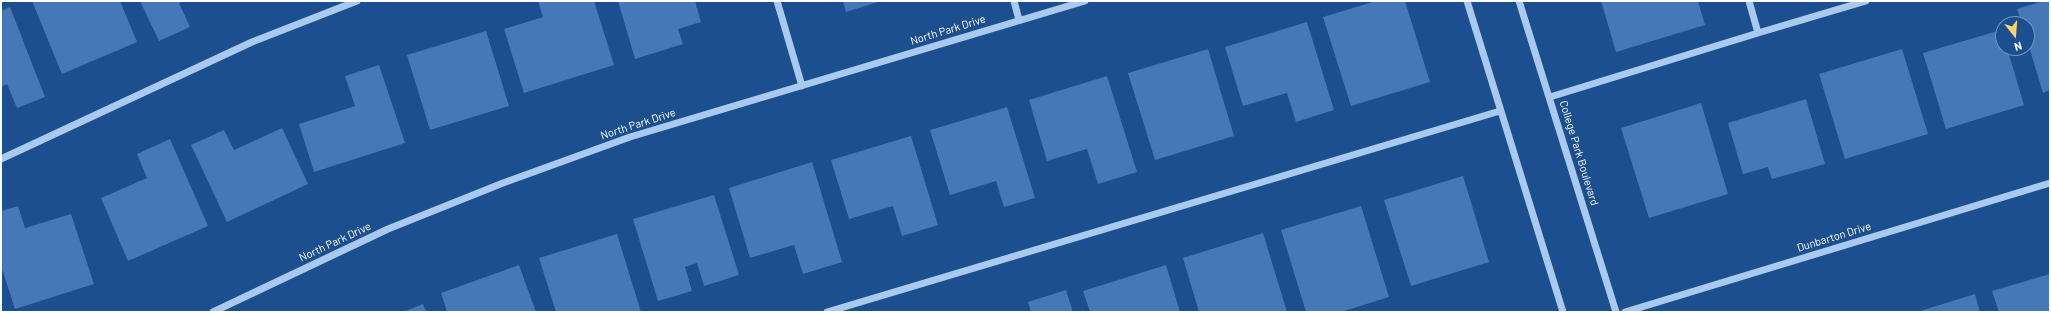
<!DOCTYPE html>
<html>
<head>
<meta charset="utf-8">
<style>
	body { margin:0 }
	#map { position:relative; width:2051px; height:313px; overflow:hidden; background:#1b4f8f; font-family:Barlow,sans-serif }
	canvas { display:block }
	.frame { position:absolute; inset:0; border:2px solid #fff; pointer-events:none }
	.north { position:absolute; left:1995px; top:16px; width:40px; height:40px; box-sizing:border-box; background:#1b4f8f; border:1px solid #7695bc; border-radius:50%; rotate:163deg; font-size:11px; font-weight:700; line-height:16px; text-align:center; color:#fff }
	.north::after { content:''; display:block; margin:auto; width:14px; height:18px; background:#ffd166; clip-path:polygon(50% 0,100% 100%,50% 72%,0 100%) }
</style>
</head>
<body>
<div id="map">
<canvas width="2051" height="313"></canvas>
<div class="frame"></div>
<div class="north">N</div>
</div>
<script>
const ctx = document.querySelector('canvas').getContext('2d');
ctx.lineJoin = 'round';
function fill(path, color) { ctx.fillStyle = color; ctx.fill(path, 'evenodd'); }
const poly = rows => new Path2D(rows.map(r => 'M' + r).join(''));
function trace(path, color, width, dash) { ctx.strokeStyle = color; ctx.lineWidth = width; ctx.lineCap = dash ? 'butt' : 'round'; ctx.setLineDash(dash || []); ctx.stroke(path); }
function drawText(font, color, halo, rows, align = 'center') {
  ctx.font = font + ' Barlow,sans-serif'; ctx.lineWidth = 3.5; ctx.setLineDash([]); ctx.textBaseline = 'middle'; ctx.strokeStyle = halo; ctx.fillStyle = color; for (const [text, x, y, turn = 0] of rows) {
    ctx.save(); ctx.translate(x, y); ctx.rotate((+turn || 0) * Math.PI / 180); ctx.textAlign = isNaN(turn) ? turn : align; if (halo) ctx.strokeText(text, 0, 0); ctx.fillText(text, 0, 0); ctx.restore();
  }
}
fill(poly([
	[32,1,120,1,137,42,62,74],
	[140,1,185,1,179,3,190,27,159,41],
	[538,1,594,1,614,65,524,93,504,29,543,17],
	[618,1,695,1,701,22,678,29,683,44,635,59],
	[843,1,881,1,846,12],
	[1376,1,1405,1,1430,82,1351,106,1323,17],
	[1601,1,1698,1,1705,25,1616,52],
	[2043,1,2050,1,2050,90,2043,93,2027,40,2027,24,2022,24,2017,9],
	[10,7,45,97,17,108,7,84,1,87,1,11],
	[1307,22,1334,110,1296,122,1287,93,1243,106,1225,47],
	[2001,30,2003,48,2007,48,2024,105,1946,129,1923,53],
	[486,31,509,106,430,130,407,55],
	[1208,49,1234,136,1155,160,1128,73],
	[1902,49,1928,134,1845,159,1819,74],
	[379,65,405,143,314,172,299,124,355,106,345,76],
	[1107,76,1137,172,1098,184,1087,149,1047,161,1029,100],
	[1806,99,1825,164,1772,179,1768,167,1743,174,1728,123],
	[1701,103,1728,194,1649,218,1621,128],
	[1007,107,1035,198,1004,207,996,181,950,195,930,130],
	[282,128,308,184,227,222,191,145,224,130,234,150],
	[911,136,938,225,902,236,893,206,849,219,831,160],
	[170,139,208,226,128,261,101,198,147,178,137,154],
	[812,162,842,262,803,274,794,245,750,258,729,188],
	[1463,176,1489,262,1411,286,1384,200],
	[714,195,739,275,704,286,697,263,685,267,692,291,658,301,633,219],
	[18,206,25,228,71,214,94,284,15,309,1,266,1,211],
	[1361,206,1389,297,1341,312,1306,312,1281,230],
	[1263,233,1287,312,1199,312,1183,258],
	[617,234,641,312,556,312,539,258],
	[519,265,536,312,447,312,441,293],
	[1166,265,1180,312,1090,312,1083,291],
	[2050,274,2050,312,1999,312,1992,291],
	[1066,290,1073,312,1031,312,1028,302],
	[1975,294,1980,312,1917,312],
	[423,304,426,312,403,312]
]), '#4478b7');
trace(poly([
	[777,1,802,86],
	[1014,1,1019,20],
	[1467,1,1563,312],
	[1519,1,1616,312],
	[1758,33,1866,1],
	[1550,97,1758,33,1749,1],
	[1,159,252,42,357,1],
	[213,312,388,229,503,183,630,137,1085,1],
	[827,312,1500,111],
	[1625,312,2050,183]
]), '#a9c9ee', 7);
drawText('11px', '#fff', '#1b4f8f', [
	["North Park Drive",948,30,-17],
	["North Park Drive",638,124,-18],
	["College Park Boulevard",1579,153,73],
	["Dunbarton Drive",1834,237,-17],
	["North Park Drive",335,242,-25]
]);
</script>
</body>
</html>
